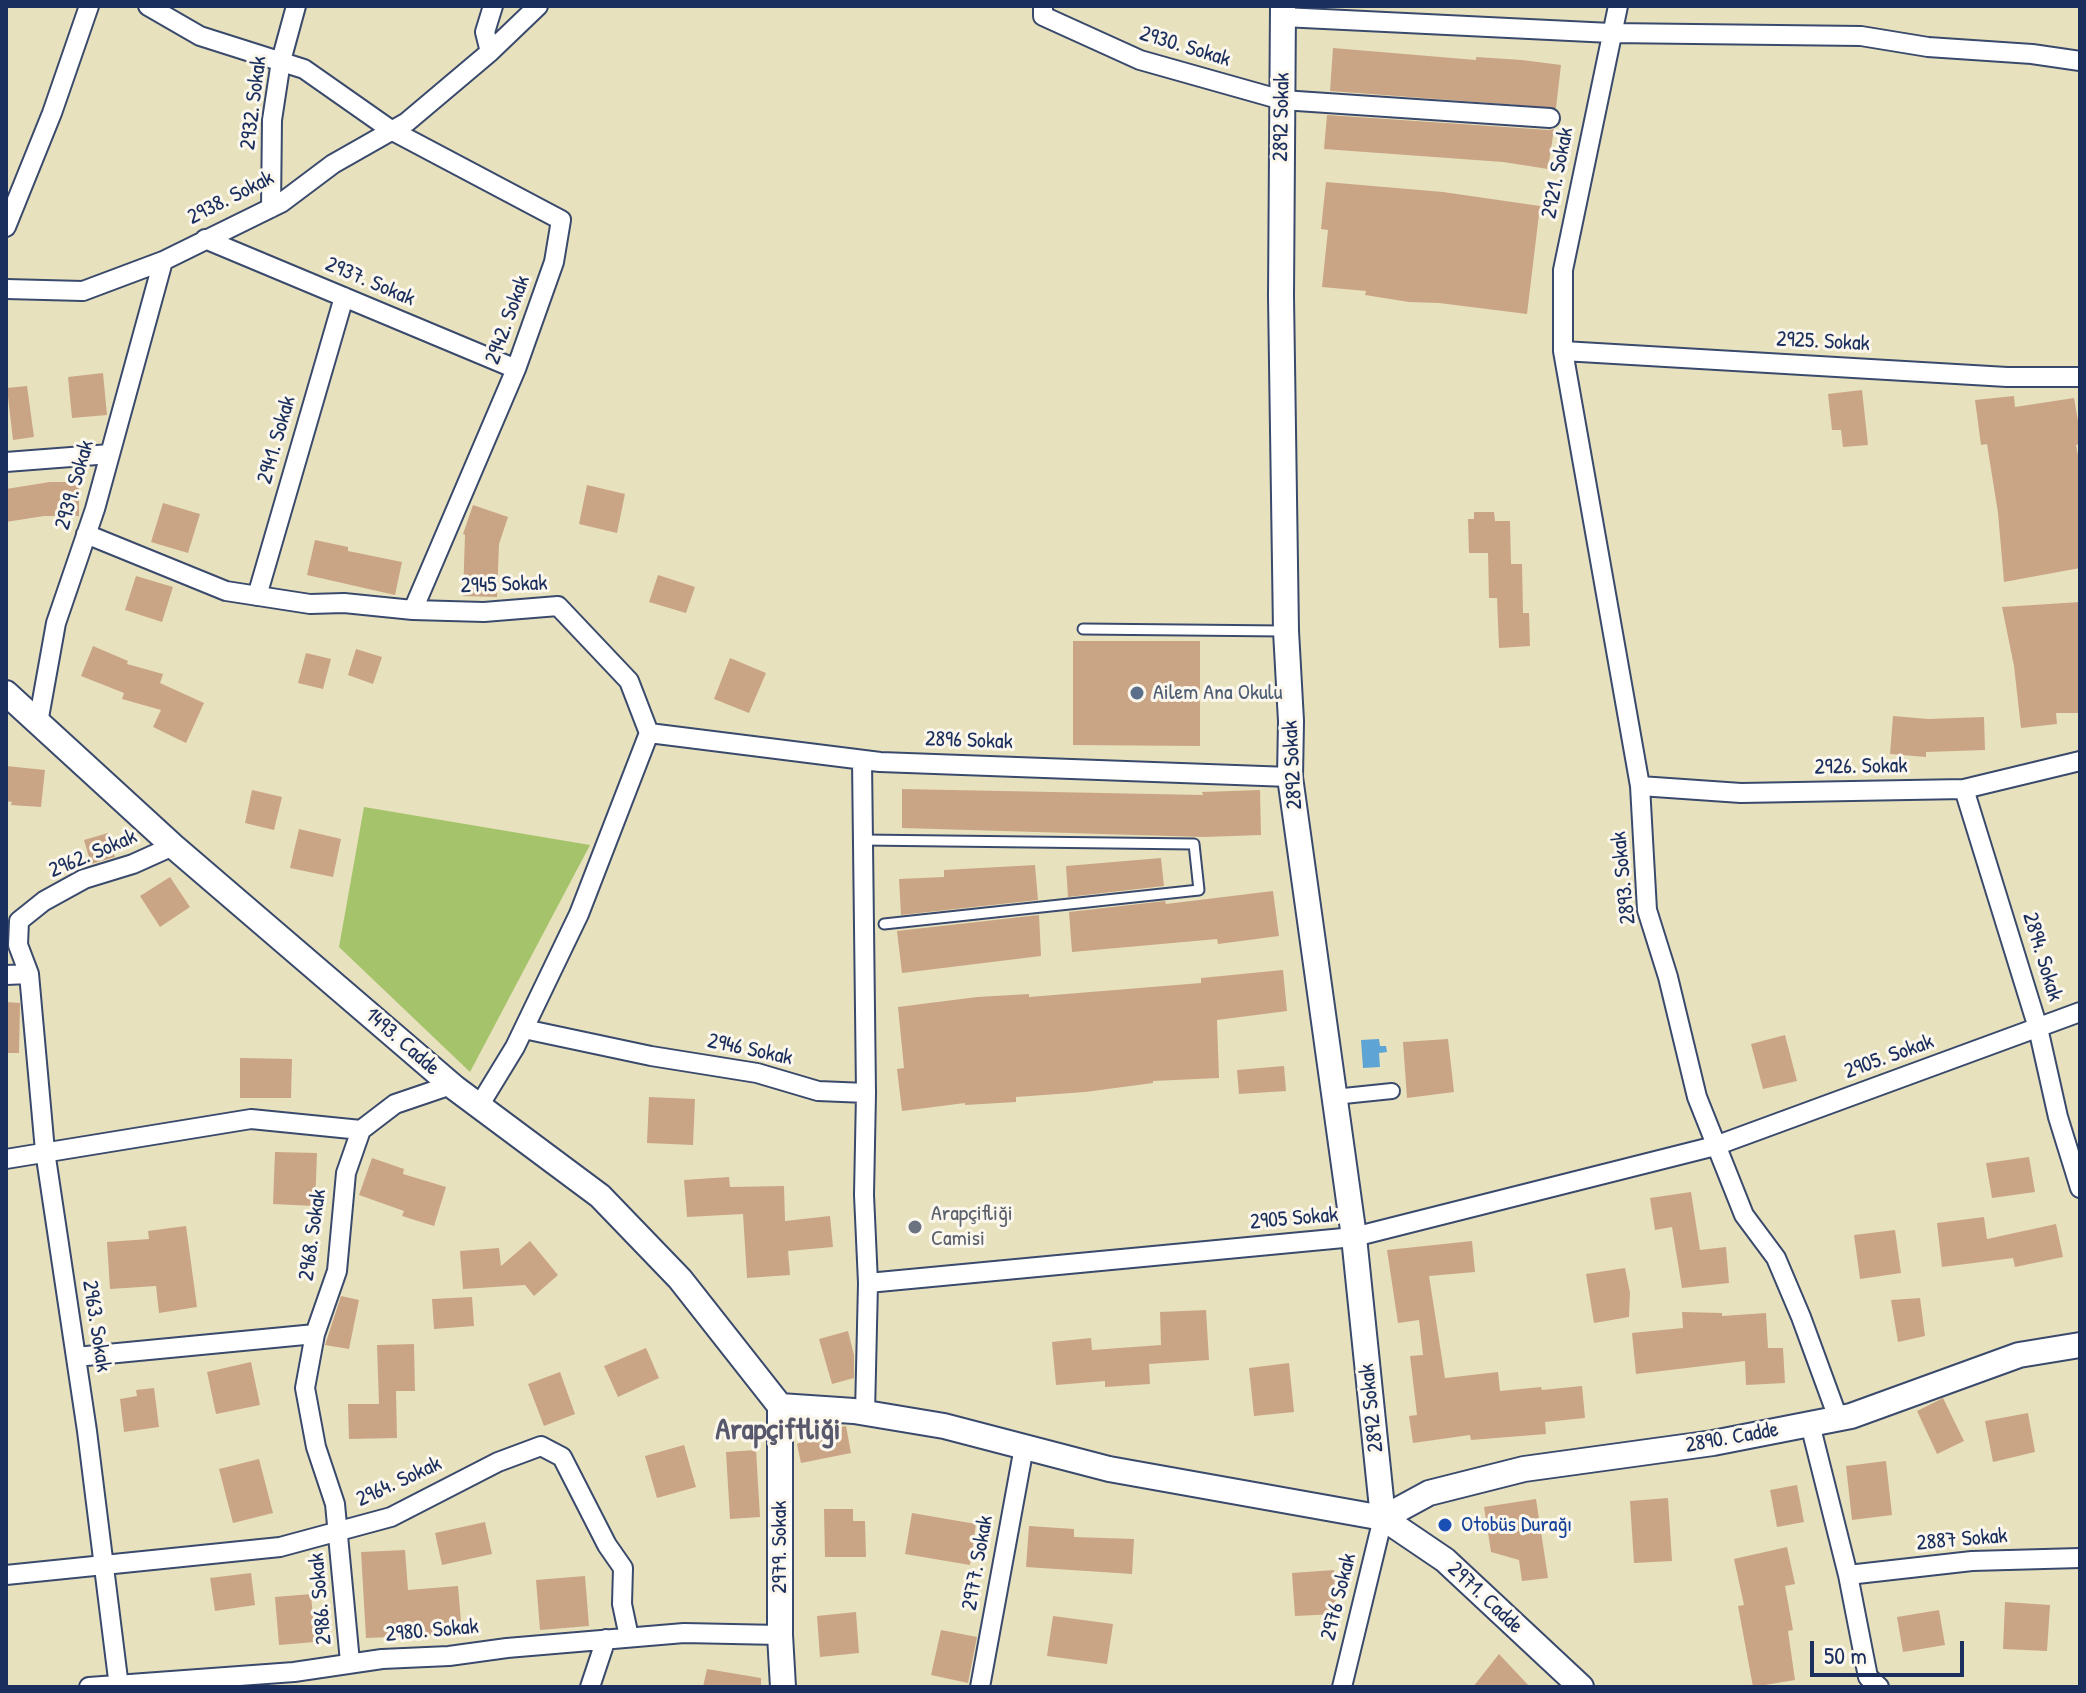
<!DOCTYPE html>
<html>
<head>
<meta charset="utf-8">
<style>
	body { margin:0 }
	#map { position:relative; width:2086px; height:1693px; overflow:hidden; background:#e8e1be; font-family:"Patrick Hand",sans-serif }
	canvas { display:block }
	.frame { position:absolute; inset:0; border:8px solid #1b2f5e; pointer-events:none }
	.scale { position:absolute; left:1810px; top:1641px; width:154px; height:36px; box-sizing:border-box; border:4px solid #1b2f5e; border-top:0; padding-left:10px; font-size:24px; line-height:28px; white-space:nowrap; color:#1b2f5e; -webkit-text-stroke:6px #fbf7ec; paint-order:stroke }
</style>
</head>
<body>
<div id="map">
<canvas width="2086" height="1693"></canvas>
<div class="frame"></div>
<div class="scale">50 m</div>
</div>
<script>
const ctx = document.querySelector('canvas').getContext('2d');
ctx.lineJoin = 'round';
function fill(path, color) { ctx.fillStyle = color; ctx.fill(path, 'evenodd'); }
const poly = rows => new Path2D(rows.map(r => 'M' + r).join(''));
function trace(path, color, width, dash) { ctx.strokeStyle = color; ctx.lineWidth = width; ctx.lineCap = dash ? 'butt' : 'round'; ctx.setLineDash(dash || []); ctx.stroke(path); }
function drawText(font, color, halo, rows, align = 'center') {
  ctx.font = font + ' "Patrick Hand",sans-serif'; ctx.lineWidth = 6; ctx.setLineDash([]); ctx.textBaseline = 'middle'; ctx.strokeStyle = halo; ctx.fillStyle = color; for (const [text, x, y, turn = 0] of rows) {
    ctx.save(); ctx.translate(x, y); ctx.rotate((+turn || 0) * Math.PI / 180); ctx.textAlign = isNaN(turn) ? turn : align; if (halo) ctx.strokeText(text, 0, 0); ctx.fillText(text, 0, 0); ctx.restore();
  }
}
fill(poly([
	[364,807,590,845,470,1072,339,947]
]), '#a5c36a');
fill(poly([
	[1379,1039,1380,1046,1386,1046,1387,1052,1379,1053,1380,1067,1363,1068,1361,1040]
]), '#5ea4d4');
fill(poly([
	[1333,48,1476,60,1476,57,1522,60,1561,65,1556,108,1330,91],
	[1327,115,1549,130,1554,129,1548,169,1503,162,1324,149],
	[1326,182,1443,192,1540,206,1527,314,1439,303,1409,302,1365,295,1366,291,1322,287,1328,230,1321,229],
	[103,373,107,415,72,418,68,377],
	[27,386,34,437,13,440,7,388],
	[1862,390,1868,445,1843,447,1841,430,1832,430,1828,394],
	[2014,396,2015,407,2074,398,2080,433,2080,444,2076,445,2080,466,2080,568,2004,582,1998,513,1987,444,1981,445,1975,400],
	[50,482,79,482,79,516,44,516,6,522,6,489],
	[587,485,625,494,617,533,579,524],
	[163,503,200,514,188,553,151,542],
	[473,505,508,517,499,544,497,597,463,596,465,535,463,534],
	[1474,512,1494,512,1495,521,1510,521,1511,564,1522,564,1523,613,1529,613,1530,646,1499,648,1497,598,1489,598,1488,553,1469,553,1468,519,1474,519],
	[315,540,348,547,348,551,402,562,395,595,307,575],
	[658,575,695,587,686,613,649,602],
	[136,576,173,587,162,622,125,610],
	[2080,602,2080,713,2056,713,2057,724,2021,728,2014,666,2002,607],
	[1073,641,1200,641,1200,746,1073,745],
	[93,646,128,661,127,664,163,674,160,683,204,703,186,743,153,727,161,710,122,699,124,693,81,676],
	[356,649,382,657,373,684,348,675],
	[306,653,331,659,323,689,298,683],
	[730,658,766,673,749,713,714,699],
	[1893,716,1928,719,1984,717,1985,750,1926,752,1926,757,1890,754],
	[6,766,45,770,41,807,11,805,12,802,6,801],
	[902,789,1203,795,1202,792,1260,790,1261,835,1204,837,902,828],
	[252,790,282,797,274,830,245,823],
	[299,829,341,839,333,877,290,868],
	[108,833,115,857,91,864,84,840],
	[1161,858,1164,886,1068,897,1066,866],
	[1035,865,1038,900,901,915,899,879,944,877,944,870],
	[170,877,190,907,160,927,140,896],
	[1273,891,1279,936,1218,944,1217,939,1072,952,1069,912,1165,901,1166,904],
	[1039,915,1041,956,902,973,897,931],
	[1283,970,1287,1011,1217,1020,1219,1078,1153,1081,1153,1083,1085,1092,1016,1097,1016,1102,965,1105,965,1103,902,1111,897,1069,904,1068,898,1007,977,997,1029,994,1029,997,1201,983,1201,978],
	[6,1002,20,1003,19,1053,6,1053],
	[1785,1035,1797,1081,1763,1089,1751,1044],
	[1448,1039,1454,1092,1407,1098,1403,1042],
	[240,1058,292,1059,291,1098,240,1098],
	[1284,1066,1286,1091,1239,1094,1237,1070],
	[649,1097,695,1099,693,1145,647,1143],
	[275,1152,317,1153,315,1206,273,1204],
	[2029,1157,2035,1192,1992,1198,1986,1163],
	[372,1158,404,1169,403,1174,446,1187,434,1226,402,1216,404,1211,359,1195],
	[729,1177,730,1187,784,1186,785,1221,830,1216,833,1247,788,1251,790,1275,747,1278,743,1214,687,1217,684,1180],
	[1691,1192,1700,1250,1726,1247,1729,1283,1682,1288,1672,1227,1655,1230,1650,1198],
	[1984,1217,1987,1239,2056,1224,2063,1257,2015,1267,2013,1258,1942,1267,1937,1223],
	[186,1226,197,1307,159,1313,156,1286,110,1289,107,1242,149,1239,148,1231],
	[1895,1230,1901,1273,1860,1279,1854,1235],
	[530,1241,558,1275,534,1296,525,1285,463,1289,460,1251,499,1248,501,1266],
	[1472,1241,1475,1272,1429,1276,1445,1378,1498,1372,1500,1391,1541,1387,1542,1390,1582,1386,1585,1418,1545,1422,1546,1434,1471,1440,1470,1435,1413,1443,1409,1416,1417,1415,1410,1356,1423,1355,1419,1320,1398,1323,1387,1250],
	[1625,1268,1630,1293,1629,1317,1594,1323,1586,1274],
	[341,1296,359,1300,349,1349,325,1345],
	[472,1297,474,1326,434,1329,432,1299],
	[1920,1298,1925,1336,1898,1342,1891,1300],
	[1206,1310,1209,1360,1149,1364,1150,1384,1105,1387,1105,1381,1056,1385,1052,1342,1091,1338,1092,1350,1161,1345,1160,1312],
	[1682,1312,1722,1313,1722,1316,1766,1313,1768,1348,1783,1348,1785,1383,1746,1385,1745,1361,1636,1374,1632,1333,1683,1328],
	[848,1331,854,1355,854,1378,832,1384,819,1339],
	[414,1344,415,1391,396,1391,397,1438,349,1439,348,1404,379,1404,377,1345],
	[646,1348,659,1378,618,1397,604,1366],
	[251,1362,260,1405,216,1414,207,1372],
	[1289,1363,1294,1412,1254,1416,1249,1368],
	[560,1372,575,1414,544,1426,528,1384],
	[154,1388,159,1427,124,1432,120,1399,137,1396,136,1390],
	[1943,1398,1964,1441,1937,1454,1917,1411],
	[2028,1413,2035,1452,1993,1462,1985,1421],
	[846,1426,851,1453,801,1463,797,1444,817,1432],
	[684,1445,696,1487,657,1498,645,1456],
	[756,1450,760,1517,730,1519,726,1452],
	[259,1459,273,1513,233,1523,219,1469],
	[1886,1461,1892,1515,1852,1520,1846,1466],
	[1797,1485,1804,1522,1777,1527,1770,1490],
	[1668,1498,1672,1561,1634,1563,1630,1501],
	[1536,1499,1548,1578,1522,1581,1519,1560,1491,1552,1484,1507],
	[824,1509,853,1509,853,1521,865,1521,866,1557,825,1557],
	[912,1513,976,1524,970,1565,905,1554],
	[485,1522,492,1554,442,1565,435,1533],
	[1029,1526,1074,1529,1074,1537,1134,1539,1132,1574,1026,1567],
	[1787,1547,1795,1584,1785,1586,1793,1630,1788,1631,1795,1680,1753,1687,1738,1606,1744,1605,1734,1559],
	[405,1550,408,1590,458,1586,462,1634,366,1638,361,1552],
	[1334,1570,1336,1614,1295,1616,1292,1573],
	[251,1573,255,1605,215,1611,210,1578],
	[585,1576,589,1626,540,1630,536,1580],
	[311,1594,315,1642,279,1645,275,1597],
	[2005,1602,2050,1605,2047,1651,2003,1649],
	[1939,1610,1945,1645,1903,1652,1897,1617],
	[856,1612,859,1653,820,1657,817,1616],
	[1053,1616,1113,1624,1107,1664,1047,1656],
	[941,1630,977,1637,968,1683,931,1675],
	[1499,1654,1530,1687,1473,1687],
	[707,1669,761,1678,761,1687,703,1687]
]), '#caa585');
const service = poly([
	[1083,629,1283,631],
	[863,840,1194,844,1199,890,884,924]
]);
const pedestrian = poly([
	[1334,1097,1392,1091]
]);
const minor = poly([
	[148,6,200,36,304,69,391,130,561,220,554,262,516,369,413,610],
	[1043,6,1043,16,1140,60,1282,100,1550,118],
	[1618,6,1563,270,1563,351,1640,786,1647,910,1668,977,1697,1097,1744,1215,1776,1258,1801,1317,1838,1418],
	[1283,17,1611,33,1861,36,1928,47,2032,54,2080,61],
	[490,52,485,32,493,6],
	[271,208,272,120,281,61,296,6],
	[6,227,52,113,89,6],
	[205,239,516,369],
	[6,289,83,291,163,261,281,203,333,164,407,122,490,52,538,6],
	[1563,351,2007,377,2080,377],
	[6,462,110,454],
	[86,534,226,591,310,604,344,603,413,610,484,612,558,606,629,681,649,733,579,914,515,1047,479,1106],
	[257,596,344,297],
	[38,723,56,623,95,509,163,261],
	[649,733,880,762,1290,777],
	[862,760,866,1093],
	[1640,786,1741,793,1964,789,2080,761],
	[1964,789,2038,1028,2058,1117,2080,1188],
	[29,974,45,1151,87,1431,119,1687],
	[6,975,29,974,18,945,19,921,44,901,84,879,133,864,173,846],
	[524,1029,651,1056,757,1073,818,1091,866,1093,864,1195,868,1283,865,1413],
	[6,1159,251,1119,361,1130],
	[868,1283,1354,1237,1715,1146,2080,1012],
	[76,1357,315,1334],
	[1810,1424,1848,1575,1868,1677,1879,1687],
	[6,1575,280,1547,391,1517,498,1462,541,1446,562,1457,607,1545,623,1568,622,1604,629,1637],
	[1848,1575,1972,1561,2080,1558],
	[350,1662,335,1504,316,1447,305,1388,315,1334,337,1271,346,1173,361,1130,395,1104,451,1085],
	[89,1687,294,1672,382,1659,449,1656,507,1648,684,1633,780,1635],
	[590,1687,606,1639],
	[980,1687,1024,1447],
	[1342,1687,1383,1518]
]);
const tertiary = poly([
	[1283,6,1281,296,1286,631,1291,721,1290,777,1354,1237,1383,1518],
	[6,693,173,846,455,1088,600,1196,680,1279,780,1406],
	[780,1406,854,1411,944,1426,1109,1469,1383,1518,1445,1560,1581,1687],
	[780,1406,780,1635,783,1687],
	[1383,1518,1429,1493,1524,1469,1713,1443,1851,1416,2019,1355,2080,1345]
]);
trace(service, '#3a4a6c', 13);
trace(pedestrian, '#3a4a6c', 18);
trace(minor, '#3a4a6c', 22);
trace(tertiary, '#3a4a6c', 28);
trace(service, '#fff', 9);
trace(pedestrian, '#fff', 14);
trace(minor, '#fff', 18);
trace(tertiary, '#fff', 24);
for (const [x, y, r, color] of [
	[1137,693,8,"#5c6f8a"],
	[915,1227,8,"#6b7280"],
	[1445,1525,8,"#1a4fb4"]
]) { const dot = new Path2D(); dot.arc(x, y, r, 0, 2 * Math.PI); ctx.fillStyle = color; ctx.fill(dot); trace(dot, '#fbf7ec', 3); }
drawText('22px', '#1b2f5e', '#fbf7ec', [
	["2930. Sokak",1185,47,17],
	["2932. Sokak",254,103,-83],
	["2892 Sokak",1282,117,-89],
	["2921. Sokak",1558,173,-79],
	["2938. Sokak",231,198,-27],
	["2937. Sokak",370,282,23],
	["2942. Sokak",508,320,-70],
	["2925. Sokak",1823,342,3],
	["2941. Sokak",277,440,-74],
	["2939. Sokak",75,485,-74],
	["2945 Sokak",504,585,-2],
	["2896 Sokak",969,741,2],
	["2892 Sokak",1293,765,-93],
	["2926. Sokak",1861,767,-1],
	["2962. Sokak",93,854,-23],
	["2893. Sokak",1624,878,-96],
	["2894. Sokak",2042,957,73],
	["1493. Cadde",402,1042,41],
	["2946 Sokak",750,1050,12],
	["2905. Sokak",1889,1057,-20],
	["2905 Sokak",1294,1219,-5],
	["2968. Sokak",313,1235,-82],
	["2963. Sokak",96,1326,81],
	["2892 Sokak",1372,1408,-96],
	["2890. Cadde",1732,1438,-10],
	["2964. Sokak",399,1482,-25],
	["2887 Sokak",1962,1540,-5],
	["2979. Sokak",780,1547,-90],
	["2977. Sokak",978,1563,-80],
	["2976 Sokak",1339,1597,-76],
	["2971. Cadde",1485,1598,43],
	["2986. Sokak",321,1599,-95],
	["2980. Sokak",432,1631,-5]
]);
drawText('22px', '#4e5e75', '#fbf7ec', [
	["Ailem Ana Okulu",1153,693]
], 'left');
drawText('22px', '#5b616d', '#fbf7ec', [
	["Arapçifliği",931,1214],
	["Camisi",931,1239]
], 'left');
drawText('22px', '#164399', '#fbf7ec', [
	["Otobüs Durağı",1461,1525]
], 'left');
drawText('bold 30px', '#58586c', '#fbf7ec', [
	["Arapçiftliği",778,1431]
]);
</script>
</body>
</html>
